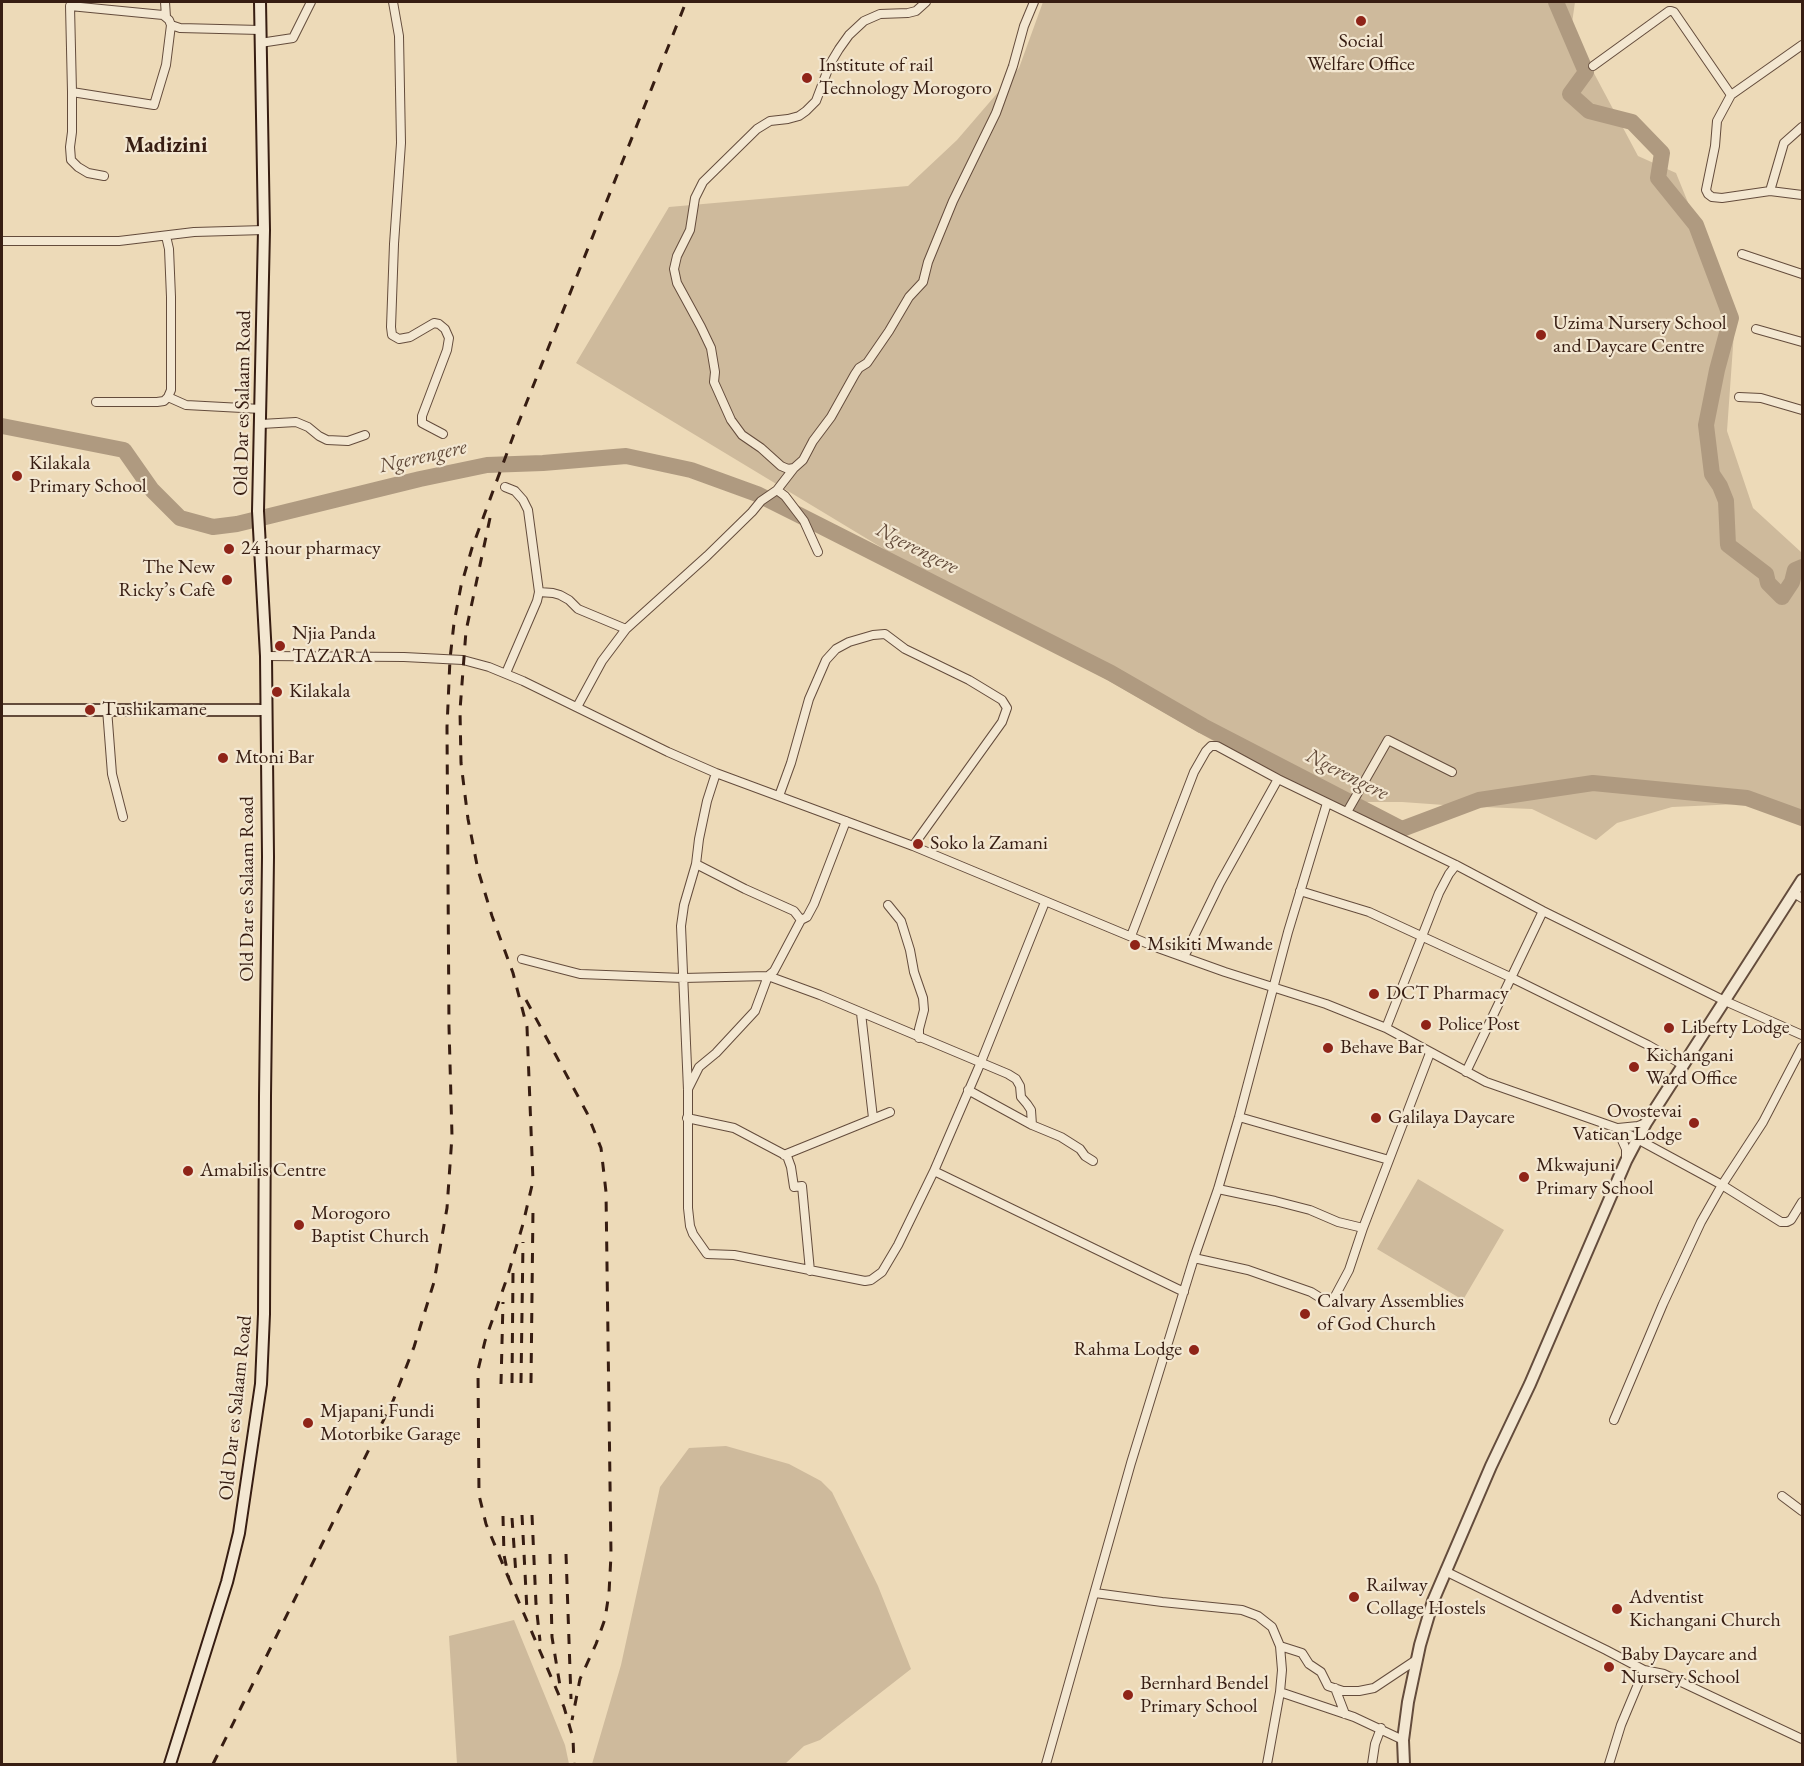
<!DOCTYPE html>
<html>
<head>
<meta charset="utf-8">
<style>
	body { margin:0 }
	#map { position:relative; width:1804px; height:1766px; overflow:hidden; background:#eddab8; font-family:"EB Garamond",serif }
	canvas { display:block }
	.frame { position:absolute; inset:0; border:3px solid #371d12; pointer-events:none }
</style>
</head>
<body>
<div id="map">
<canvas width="1804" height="1766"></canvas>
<div class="frame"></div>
</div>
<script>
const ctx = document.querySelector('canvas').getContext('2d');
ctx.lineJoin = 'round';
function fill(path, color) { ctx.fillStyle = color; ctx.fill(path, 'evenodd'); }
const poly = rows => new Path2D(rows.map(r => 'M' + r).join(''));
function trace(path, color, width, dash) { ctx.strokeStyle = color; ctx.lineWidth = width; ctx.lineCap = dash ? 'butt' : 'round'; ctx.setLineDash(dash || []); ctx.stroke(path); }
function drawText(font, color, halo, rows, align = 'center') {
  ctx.font = font + ' "EB Garamond",serif'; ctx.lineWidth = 4.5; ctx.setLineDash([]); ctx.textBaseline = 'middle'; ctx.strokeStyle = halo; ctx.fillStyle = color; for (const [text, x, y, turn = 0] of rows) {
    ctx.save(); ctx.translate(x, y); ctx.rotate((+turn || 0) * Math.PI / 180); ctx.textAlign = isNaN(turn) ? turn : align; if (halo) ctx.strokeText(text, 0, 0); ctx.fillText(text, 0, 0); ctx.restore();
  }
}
fill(poly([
	[1043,2,1575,2,1571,30,1638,156,1676,173,1735,318,1727,431,1753,508,1801,552,1802,551,1802,813,1761,803,1672,807,1617,823,1596,840,1532,809,1458,806,1402,802,1320,802,985,610,576,363,669,207,908,186,957,140,1019,68],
	[1418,1179,1504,1230,1463,1300,1377,1249],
	[726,1446,789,1464,821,1481,832,1492,878,1586,911,1669,820,1740,804,1746,785,1764,592,1764,621,1665,660,1487,689,1448],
	[514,1620,565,1745,569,1764,457,1764,449,1636]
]), '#ceba9c');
trace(poly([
	[1556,2,1586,72,1570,94,1589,111,1632,122,1662,153,1658,178,1696,225,1731,318,1717,370,1706,425,1712,474,1720,486,1726,501,1728,545,1766,574,1768,583,1782,597,1792,582,1795,570,1802,567],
	[2,426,124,450,152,490,180,518,213,527,237,524,420,479,487,465,543,463,626,456,691,470,757,494,799,515,1111,673,1203,726,1402,829,1479,800,1593,783,1747,798,1802,818]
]), '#af9a80', 16);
const minor = poly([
	[165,2,166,17],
	[393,2,399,36,401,143,394,244,391,327,392,335,399,339,410,337,434,323,439,324,445,329,449,338,447,350,422,416,422,423,443,434],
	[926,2,916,11,908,13,880,14,864,21,849,35,839,49,830,64,816,101,806,111,799,116,788,119,770,121,757,129,703,182,695,198,690,230,677,256,674,269,677,283,701,327,711,348,715,372,714,382,731,420,742,435,761,448,781,466,788,469,794,468,803,460,813,441,831,417,855,374,859,368,867,363,889,331,909,297,923,282,928,262,953,201,996,113,1013,66,1024,26,1034,2],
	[260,43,293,38,311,2],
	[1802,45,1731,95,1717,121,1715,146,1706,190,1708,194,1712,197,1722,198,1770,191,1802,195],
	[1593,66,1669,11,1671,11,1674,12,1731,95],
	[72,92,154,105,166,65,171,25],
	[104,176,88,173,78,167,71,160,70,147,72,132,72,92,70,6,163,15,169,20,171,25,180,28,260,30],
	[1770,191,1784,143,1802,127],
	[2,241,119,241,194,232,264,230],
	[1742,254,1802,274],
	[1756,329,1802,342],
	[168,397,186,405,261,409],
	[1739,397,1761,398,1802,410],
	[96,402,157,402,164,401,168,397,171,390,171,297,169,249,166,236],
	[261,424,296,422,308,427,319,436,327,440,348,441,365,435],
	[505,487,515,491,523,500,528,510,539,592,537,601,506,673],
	[777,490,794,468],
	[539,592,553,593,560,595,569,600,578,609,626,629],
	[266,656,404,657,463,660,489,667,523,681,668,752,716,773,913,846,1158,948,1225,972,1326,1004,1386,1028,1486,1082,1617,1128,1722,1185,1781,1222,1787,1222,1791,1220,1802,1202],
	[577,707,602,661,626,629,707,556,752,512,761,501,777,490,785,496,804,521,818,552],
	[107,709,112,774,123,817],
	[716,773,707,801,699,839,696,864,684,905,681,926,688,1090,688,1208,690,1226,693,1234,707,1254,734,1255,865,1281,871,1280,882,1272,898,1245,934,1171,981,1062,1045,902],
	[779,796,791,763,809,699,826,660,836,649,849,642,873,635,885,634,905,649,969,680,1002,700,1007,708,1002,722,913,846],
	[1347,812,1388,740,1452,772],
	[696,864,745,889,794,911,801,920],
	[1300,891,1369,912,1421,936,1510,977,1648,1045,1683,1065],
	[1794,893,1802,898],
	[888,905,901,921,910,950,914,972,923,998,924,1010,919,1029,919,1038],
	[1131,936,1194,772,1206,751,1211,746,1217,746,1278,779,1456,865,1543,911,1725,1001,1802,1035],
	[1184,957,1220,883,1278,779],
	[522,959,580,974,683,978,768,976,820,995,1008,1074,1016,1079,1020,1086,1021,1097,1027,1104,1031,1110,1032,1125],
	[861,1013,873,1118],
	[1386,1028,1439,893,1449,874,1456,865],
	[1466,1072,1543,911],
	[688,1089,699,1067,716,1053,755,1011,768,976,774,971,801,920,807,917,814,904,846,821],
	[968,1090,1032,1125,1061,1137,1080,1149,1085,1156,1093,1161],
	[1239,1117,1389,1160],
	[687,1118,734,1128,787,1156,791,1167,794,1187,802,1186,810,1271],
	[1618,1128,1638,1126,1646,1123],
	[1617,1129,1626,1149,1626,1157],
	[784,1155,890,1112],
	[934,1171,1184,1292],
	[1218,1189,1275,1201,1310,1210,1338,1222,1363,1228],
	[1194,1258,1248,1270,1311,1292,1327,1302,1333,1300,1349,1270,1363,1228,1430,1053],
	[1614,1420,1663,1304,1701,1222,1722,1185,1763,1122,1802,1047],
	[1782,1496,1802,1511],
	[1445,1571,1606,1650,1644,1670,1664,1674,1802,1739],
	[1095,1593,1162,1602,1242,1610,1258,1616,1272,1627,1280,1646,1282,1670,1280,1692,1267,1764],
	[1280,1646,1302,1653,1309,1664,1321,1672,1328,1686,1343,1691,1359,1691,1374,1688,1416,1660],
	[1335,1688,1345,1714],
	[1280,1692,1354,1717,1403,1740],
	[1046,1764,1131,1463,1194,1258,1218,1189,1239,1117,1288,932,1327,803],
	[1372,1764,1375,1744,1381,1728],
	[1609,1764,1621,1725,1644,1670]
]);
const tertiary = poly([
	[2,710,266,710],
	[1404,1764,1403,1740,1408,1702,1420,1645,1433,1601,1491,1466,1530,1384,1626,1161,1646,1123,1802,880]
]);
const secondary = poly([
	[170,1764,227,1582,239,1533,261,1384,264,1314,265,1096,268,857,266,656,258,511,264,230,260,2]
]);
trace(minor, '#644c3c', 10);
trace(tertiary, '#644c3c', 14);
trace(secondary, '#371d12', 14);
trace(minor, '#f3e7d1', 8);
trace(tertiary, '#f3e7d1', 10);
trace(secondary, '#f3e7d1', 10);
trace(poly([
	[490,518,466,631,460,710,461,763,468,819,478,870,492,916,513,973,527,1027,533,1181,523,1224,507,1278,485,1341,478,1370,479,1495,486,1524,509,1579],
	[526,1000,587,1113,601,1148,606,1192,611,1555,609,1593,605,1619,596,1644,580,1679,572,1720],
	[512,1383,513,1272],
	[521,1383,523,1242],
	[531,1383,533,1208],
	[501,1384,503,1302],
	[522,1515,527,1611],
	[532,1515,536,1604,540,1641],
	[503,1516,504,1555,509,1579,564,1707,573,1738,574,1764],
	[512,1518,516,1575],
	[550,1554,552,1637,560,1686],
	[566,1554,571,1699],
	[213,1764,393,1401,414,1347,434,1282,447,1208,452,1136,449,1027,447,727,450,659,454,623,461,586,472,548,514,434,686,2]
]), '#371d12', 3, [10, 10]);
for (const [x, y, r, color] of [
	[1361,21,6,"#8f2418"],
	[807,78,6,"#8f2418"],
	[1541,335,6,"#8f2418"],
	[17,476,6,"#8f2418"],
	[229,549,6,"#8f2418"],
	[227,580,6,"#8f2418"],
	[280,646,6,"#8f2418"],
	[277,692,6,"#8f2418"],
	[90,710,6,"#8f2418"],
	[223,758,6,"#8f2418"],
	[918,844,6,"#8f2418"],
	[1135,945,6,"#8f2418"],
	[1374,994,6,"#8f2418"],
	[1426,1025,6,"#8f2418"],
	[1669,1028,6,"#8f2418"],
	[1328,1048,6,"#8f2418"],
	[1634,1067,6,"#8f2418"],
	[1376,1118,6,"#8f2418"],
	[1694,1123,6,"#8f2418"],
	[188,1171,6,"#8f2418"],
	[1524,1177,6,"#8f2418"],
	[299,1225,6,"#8f2418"],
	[1305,1314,6,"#8f2418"],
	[1194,1350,6,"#8f2418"],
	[308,1423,6,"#8f2418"],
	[1354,1597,6,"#8f2418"],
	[1617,1609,6,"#8f2418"],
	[1609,1667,6,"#8f2418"],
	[1128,1695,6,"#8f2418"]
]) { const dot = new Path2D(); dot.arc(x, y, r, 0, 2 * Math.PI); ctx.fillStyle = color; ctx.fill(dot); trace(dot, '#f3e7d1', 2); }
drawText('20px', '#371d12', '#f3e7d1', [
	["Social",1361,42,"center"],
	["Welfare Office",1361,65,"center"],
	["Institute of rail",819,66],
	["Technology Morogoro",819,89],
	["Uzima Nursery School",1553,324],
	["and Daycare Centre",1553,347],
	["Kilakala",29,464],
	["Primary School",29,487],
	["24 hour pharmacy",241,549],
	["The New",215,568,"right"],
	["Ricky’s Cafè",215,591,"right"],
	["Njia Panda",292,634],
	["TAZARA",292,657],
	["Kilakala",289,692],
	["Tushikamane",102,710],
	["Mtoni Bar",235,758],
	["Soko la Zamani",930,844],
	["Msikiti Mwande",1147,945],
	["DCT Pharmacy",1386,994],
	["Police Post",1438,1025],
	["Liberty Lodge",1681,1028],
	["Behave Bar",1340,1048],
	["Kichangani",1646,1056],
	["Ward Office",1646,1079],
	["Ovostevai",1682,1112,"right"],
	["Vatican Lodge",1682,1135,"right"],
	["Galilaya Daycare",1388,1118],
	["Mkwajuni",1536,1166],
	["Primary School",1536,1189],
	["Amabilis Centre",200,1171],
	["Morogoro",311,1214],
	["Baptist Church",311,1237],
	["Calvary Assemblies",1317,1302],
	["of God Church",1317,1325],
	["Rahma Lodge",1182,1350,"right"],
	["Mjapani Fundi",320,1412],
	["Motorbike Garage",320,1435],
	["Railway",1366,1586],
	["Collage Hostels",1366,1609],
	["Adventist",1629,1598],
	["Kichangani Church",1629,1621],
	["Baby Daycare and",1621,1655],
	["Nursery School",1621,1678],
	["Bernhard Bendel",1140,1684],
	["Primary School",1140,1707]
], 'left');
drawText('20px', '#371d12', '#f3e7d1', [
	["Old Dar es Salaam Road",243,403,-89],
	["Old Dar es Salaam Road",248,889,-90],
	["Old Dar es Salaam Road",236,1408,-84]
]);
drawText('italic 21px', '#614938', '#f3e7d1', [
	["Ngerengere",423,457,-13],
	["Ngerengere",917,549,27],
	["Ngerengere",1347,775,27]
]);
drawText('bold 22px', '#371d12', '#f3e7d1', [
	["Madizini",166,146]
]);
</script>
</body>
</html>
